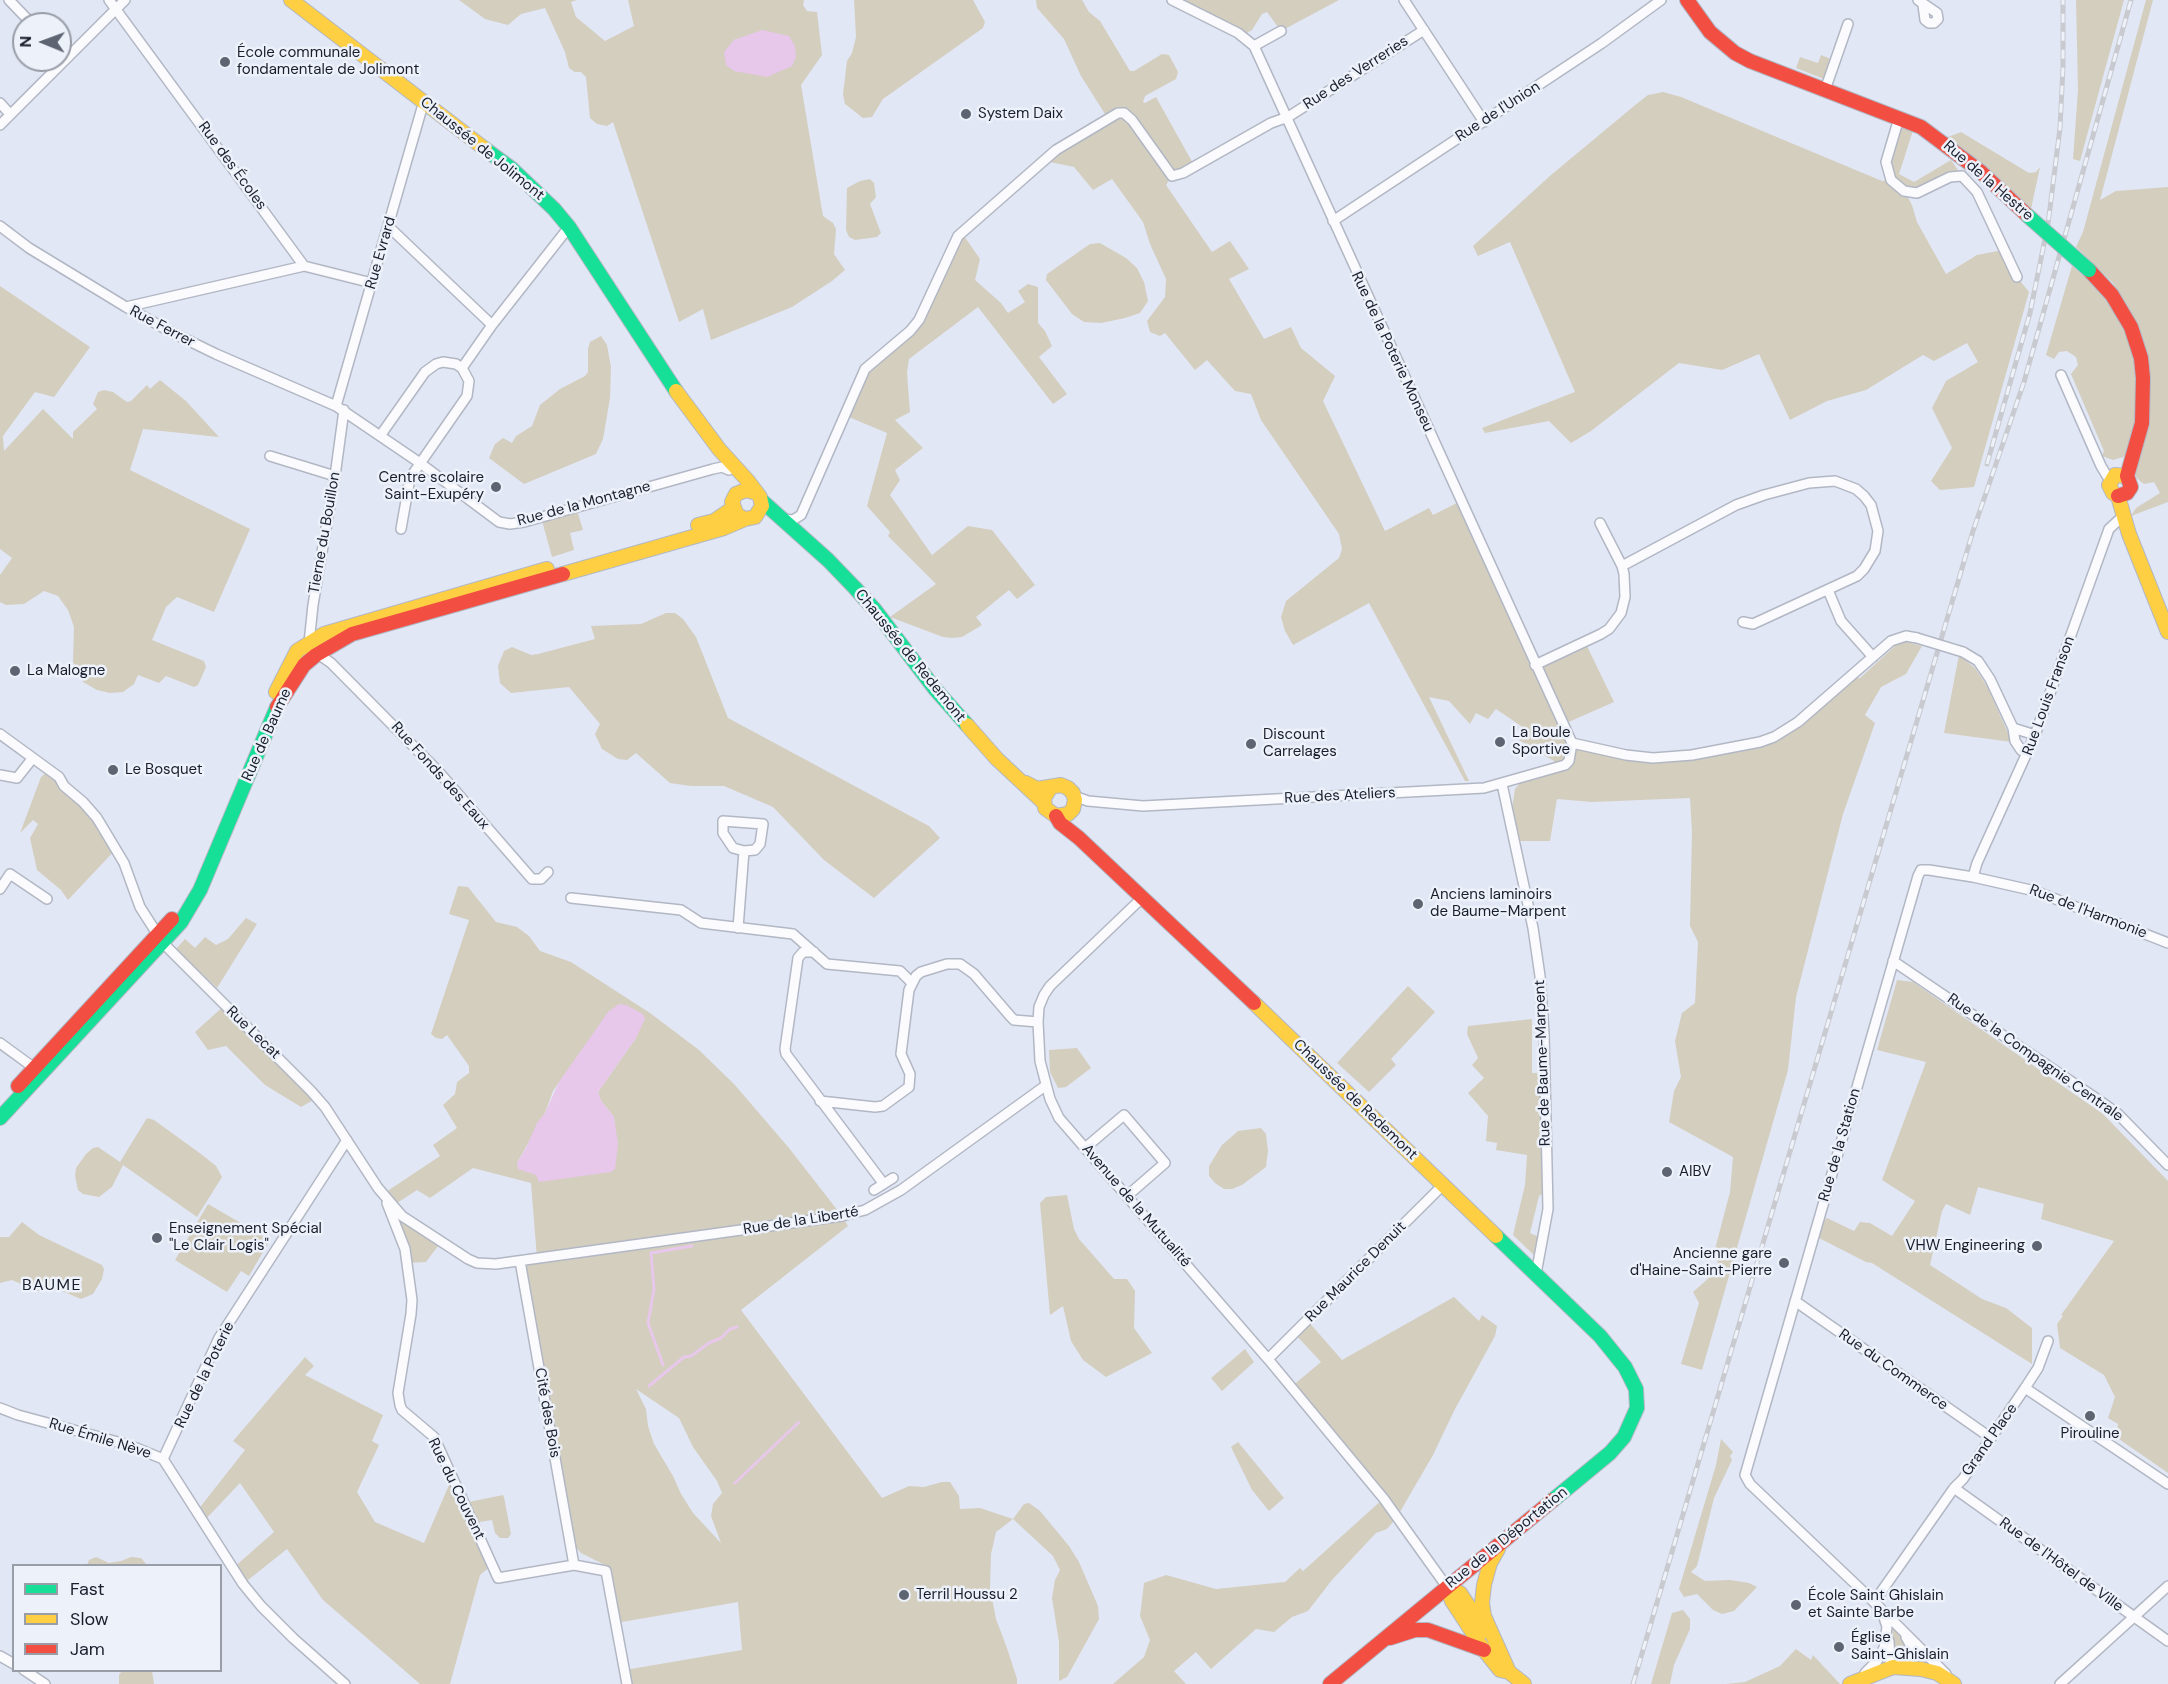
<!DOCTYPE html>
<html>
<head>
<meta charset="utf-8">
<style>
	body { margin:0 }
	#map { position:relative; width:2168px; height:1684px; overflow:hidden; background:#e2e7f5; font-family:"DM Sans",sans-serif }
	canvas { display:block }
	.legend { position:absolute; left:12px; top:1564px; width:210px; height:108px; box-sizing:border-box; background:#edf1f9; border:2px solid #989da7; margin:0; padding:8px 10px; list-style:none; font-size:18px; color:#191e2d }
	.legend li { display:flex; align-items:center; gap:12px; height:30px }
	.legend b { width:30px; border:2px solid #989da7 }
	.north { position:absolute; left:12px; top:12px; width:60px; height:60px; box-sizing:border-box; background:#edf1f9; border:2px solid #989da7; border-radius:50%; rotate:271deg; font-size:16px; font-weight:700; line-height:24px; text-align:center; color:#191e2d }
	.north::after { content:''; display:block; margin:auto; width:21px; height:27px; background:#5f6473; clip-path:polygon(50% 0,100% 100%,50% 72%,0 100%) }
</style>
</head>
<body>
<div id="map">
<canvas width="2168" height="1684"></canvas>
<ul class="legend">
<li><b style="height:8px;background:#16e098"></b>Fast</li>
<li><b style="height:8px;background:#ffcf43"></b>Slow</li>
<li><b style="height:8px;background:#f24e42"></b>Jam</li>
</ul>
<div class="north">N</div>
</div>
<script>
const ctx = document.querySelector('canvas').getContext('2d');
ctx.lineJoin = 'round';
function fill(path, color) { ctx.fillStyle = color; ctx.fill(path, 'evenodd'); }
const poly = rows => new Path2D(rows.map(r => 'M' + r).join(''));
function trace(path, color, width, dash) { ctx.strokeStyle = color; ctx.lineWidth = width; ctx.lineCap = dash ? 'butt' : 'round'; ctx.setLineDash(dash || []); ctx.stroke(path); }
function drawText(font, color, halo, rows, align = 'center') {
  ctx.font = font + ' "DM Sans",sans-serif'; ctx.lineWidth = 5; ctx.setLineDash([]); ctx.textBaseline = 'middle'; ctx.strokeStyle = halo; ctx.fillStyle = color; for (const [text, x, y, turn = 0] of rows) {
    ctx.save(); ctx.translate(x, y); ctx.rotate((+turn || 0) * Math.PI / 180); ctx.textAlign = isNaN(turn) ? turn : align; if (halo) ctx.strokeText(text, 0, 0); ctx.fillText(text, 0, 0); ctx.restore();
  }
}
fill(poly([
	[459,0,577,0,571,2,576,17,605,41,634,26,628,0,804,0,803,5,807,11,817,12,822,55,801,85,823,216,833,223,836,229,834,254,845,270,832,281,792,307,711,340,703,309,679,322,613,122,607,126,597,124,590,118,586,77,581,72,575,72,569,68,565,52,545,8,521,14,508,25,485,19],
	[747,36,751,73,734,71,734,40],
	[854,0,973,0,985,22,983,28,883,99,872,117,863,118,845,104,843,94,847,61,852,53,856,37],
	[1036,0,1082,0,1089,12,1100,21,1130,71,1134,71,1162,54,1169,55,1178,72,1176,79,1145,96,1143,102,1145,103,1156,97,1195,167,1172,176,1166,185,1212,252,1230,241,1249,269,1229,279,1264,339,1291,327,1301,348,1335,376,1323,401,1385,531,1429,508,1433,515,1461,501,1535,664,1585,642,1614,702,1564,724,1572,743,1653,758,1774,737,1850,678,1860,678,1896,645,1903,641,1922,646,1906,674,1881,687,1865,715,1875,723,1843,814,1796,997,1788,1070,1702,1370,1681,1364,1699,1303,1693,1292,1720,1268,1714,1253,1730,1192,1733,1157,1669,1122,1674,1091,1681,1077,1675,1041,1682,1013,1695,1003,1698,942,1690,926,1692,832,1690,798,1592,802,1557,799,1550,841,1513,841,1510,821,1515,789,1520,783,1534,779,1533,776,1557,767,1554,761,1519,740,1524,728,1496,709,1488,719,1476,713,1470,724,1449,701,1429,697,1469,781,1465,781,1369,603,1293,645,1285,631,1281,617,1286,601,1339,558,1342,549,1339,534,1261,420,1251,394,1235,391,1207,360,1195,370,1165,333,1160,336,1150,332,1147,321,1165,297,1166,279,1150,244,1143,222,1112,179,1093,190,1074,167,1045,161,1118,113,1118,108,1105,114,1081,76,1064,39,1037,8],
	[1172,0,1339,0,1281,31,1267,12,1262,14,1252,30,1242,36],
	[2076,0,2124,0,2080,161,2073,159,2078,90],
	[2146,0,2153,0,2100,200,2116,191,2168,187,2168,502,2131,516,2136,508,2160,493,2154,482,2144,484,2140,481,2136,477,2130,455,2113,460,2102,456,2104,451,2071,374,2078,365,2076,357,2067,351,2059,352,2054,359,2046,355,2072,266,2081,274,2102,281,2131,314,2113,283,2076,247,2083,232],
	[1821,55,1831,59,1824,79,1796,68,1800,57,1818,63],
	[1663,92,1681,97,1882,181,1890,180,1888,175,1899,118,1915,124,1899,174,1914,182,1951,160,1962,176,1924,191,1905,192,1912,205,1917,222,1946,274,1977,255,2003,250,2017,277,2029,292,1974,487,1940,490,1931,481,1952,448,1932,408,1946,381,1978,362,1967,343,1934,361,1923,355,1866,390,1827,401,1790,420,1759,354,1722,370,1679,363,1591,431,1571,443,1549,421,1485,433,1482,428,1575,392,1510,242,1478,256,1473,246,1551,175,1634,106,1648,95],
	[1961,132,2029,173,2036,172,2040,167,2031,209,1981,172,1940,140],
	[870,179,874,183,876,197,870,204,881,233,877,237,855,240,849,237,846,230,847,188,860,181],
	[964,236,980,259,975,280,1001,303,1008,313,1025,302,1018,291,1028,284,1038,287,1038,323,1045,331,1052,346,1039,357,1067,394,1053,404,978,307,909,359,907,373,910,412,895,420,923,448,895,470,900,480,890,495,932,555,968,526,992,530,1035,585,1017,599,1009,590,976,617,982,625,962,637,952,638,943,637,890,617,936,584,888,536,890,532,867,506,887,433,844,415,865,369,910,331,952,246],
	[1100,243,1126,258,1137,268,1144,282,1148,301,1140,313,1125,318,1101,323,1084,322,1072,314,1046,280,1047,274,1090,244],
	[0,286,90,347,54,397,35,392,3,436,4,451,43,409,73,439,73,432,97,409,93,404,98,392,104,390,113,392,127,402,131,401,147,385,150,389,160,380,186,401,219,437,143,429,130,470,250,529,214,612,177,597,166,607,152,640,204,661,206,667,198,685,194,687,166,676,159,683,138,675,134,684,123,692,110,693,97,690,83,682,73,662,74,627,68,610,58,596,44,591,24,604,6,605,0,602,0,575,12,558,0,549],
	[601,336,607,345,611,367,610,398,603,439,596,454,524,484,489,458,495,444,503,438,512,443,516,436,532,426,540,405,560,389,585,376,588,372,588,349,590,342],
	[576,507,583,530,570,533,574,550,552,557,541,517],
	[666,613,675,613,683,619,696,637,728,718,929,826,940,838,874,898,824,860,773,807,724,786,691,786,670,783,636,753,627,760,618,759,602,749,595,734,600,724,569,687,511,693,500,683,498,666,504,651,512,647,531,655,538,654,595,639,591,626,641,624],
	[1959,655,1975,668,1987,686,2012,742,1944,733],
	[49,770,59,777,117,848,68,900,61,890,37,870,30,838,38,824,33,820,20,833,41,777],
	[458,886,468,887,496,922,517,927,529,936,540,951,571,962,650,1013,699,1050,734,1084,789,1148,842,1216,848,1226,741,1310,882,1498,909,1486,924,1487,942,1482,950,1482,959,1496,960,1509,980,1508,1013,1519,1024,1504,1029,1503,1040,1511,1069,1546,1079,1562,1098,1606,1099,1619,1067,1677,1059,1681,1059,1642,1052,1598,1055,1580,1060,1570,1053,1556,1013,1519,996,1532,991,1554,990,1588,996,1619,1007,1648,1017,1679,1017,1684,627,1684,625,1670,742,1650,738,1602,616,1623,607,1566,581,1553,575,1546,520,1261,537,1258,531,1183,473,1168,430,1198,417,1190,394,1205,441,1242,426,1262,408,1263,383,1194,440,1156,433,1145,457,1128,443,1105,455,1094,457,1082,469,1073,469,1066,447,1035,442,1039,436,1038,431,1034,469,920,449,914],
	[636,1038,598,1092,601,1101,614,1117,617,1146,517,1163,545,1113,553,1091,581,1052],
	[636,1389,679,1418,693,1447,717,1481,722,1493,713,1504,711,1516,721,1543,693,1513,681,1494,673,1476,654,1444,648,1426,646,1409],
	[246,918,257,924,217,988,176,949,185,939,195,948,205,937,216,945,228,939],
	[1897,980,1913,982,2103,1114,2168,1181,2168,1473,2116,1437,2118,1424,2108,1418,2115,1397,2104,1375,2060,1348,2057,1324,2063,1316,2061,1315,2114,1241,2041,1219,2044,1204,1978,1187,1970,1215,1946,1204,1942,1211,1930,1265,1982,1299,2006,1308,2032,1328,2032,1364,1872,1263,1866,1262,1819,1238,1822,1222,1827,1218,1854,1231,1860,1222,1870,1223,1892,1236,1915,1201,1882,1180,1926,1062,1877,1050],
	[1408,986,1435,1012,1391,1059,1396,1065,1369,1092,1337,1063],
	[225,1005,317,1098,301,1107,265,1085,226,1046,208,1050,195,1032],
	[1532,1019,1532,1073,1537,1073,1546,1086,1548,1189,1539,1196,1530,1233,1543,1239,1539,1260,1513,1235,1525,1185,1527,1155,1496,1150,1497,1143,1486,1141,1488,1116,1468,1093,1484,1078,1472,1065,1478,1058,1467,1034,1468,1026],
	[1077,1048,1091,1068,1066,1087,1058,1088,1050,1072,1049,1050],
	[147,1118,154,1120,201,1154,216,1166,222,1177,197,1217,123,1165,112,1187,99,1197,83,1194,78,1190,75,1176,76,1168,86,1154,93,1148,98,1147,120,1162],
	[1261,1128,1266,1134,1268,1151,1266,1167,1242,1185,1232,1189,1224,1189,1215,1183,1209,1176,1209,1166,1222,1145,1238,1131],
	[1067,1195,1074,1229,1079,1239,1114,1279,1127,1279,1135,1291,1134,1328,1152,1353,1106,1377,1083,1360,1071,1341,1063,1306,1050,1315,1040,1203,1046,1197],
	[208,1204,270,1240,249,1276,241,1271,227,1292,175,1260],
	[22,1222,39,1235,102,1265,104,1269,102,1279,93,1294,81,1299,62,1291,37,1291,12,1280,0,1283,0,1237,9,1237],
	[1454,1297,1479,1321,1482,1315,1497,1326,1495,1336,1454,1411,1433,1455,1397,1517,1387,1529,1376,1533,1332,1580,1308,1611,1292,1617,1274,1632,1256,1629,1211,1669,1196,1652,1174,1671,1186,1684,1113,1684,1144,1657,1150,1640,1140,1616,1144,1583,1166,1575,1216,1589,1285,1582,1300,1568,1303,1571,1383,1499,1291,1387,1321,1362,1294,1333,1307,1320,1342,1360],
	[1245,1349,1254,1362,1222,1391,1211,1378],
	[305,1357,314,1366,305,1375,383,1415,372,1441,379,1445,357,1492,375,1522,424,1543,452,1478,464,1503,503,1495,504,1497,511,1534,508,1538,500,1538,495,1533,492,1520,473,1523,492,1565,480,1575,450,1684,420,1684,323,1600,287,1549,243,1584,232,1569,274,1532,240,1483,204,1521,197,1511,245,1450,233,1441],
	[1721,1439,1733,1452,1730,1456,1732,1460,1714,1498,1697,1566,1691,1572,1705,1581,1730,1580,1749,1583,1757,1587,1734,1611,1722,1614,1713,1610,1697,1594,1684,1597,1679,1589,1716,1465],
	[1238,1442,1284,1498,1269,1511,1252,1490,1231,1447],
	[96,1557,109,1563,121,1561,131,1557,141,1558,147,1565,87,1565,89,1560],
	[1683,1610,1690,1619,1690,1629,1674,1665,1670,1684,1651,1684,1672,1613],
	[1892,1627,1901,1637,1906,1651,1905,1660,1897,1660,1895,1656],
	[1796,1649,1811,1660,1813,1655,1840,1684,1726,1684,1745,1682,1780,1666],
	[152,1671,154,1684,119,1684,119,1675,122,1671]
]), '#d4cebf');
fill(poly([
	[762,30,789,36,795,46,796,57,792,66,767,77,734,71,726,65,724,52,734,40],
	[619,1004,626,1005,643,1014,645,1019,636,1038,598,1092,601,1101,614,1117,618,1144,615,1169,611,1172,539,1182,536,1175,518,1169,517,1163,526,1148,537,1123,545,1113,559,1082,608,1012]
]), '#e7c7ea');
trace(poly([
	[663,1365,648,1323,654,1289,651,1253,692,1246],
	[649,1386,684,1357,691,1356,709,1343,721,1338,730,1329,737,1327],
	[735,1483,799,1422]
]), '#e7c7ea', 3);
const street = poly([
	[9,0,32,24],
	[109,0,304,266,372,283],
	[1172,0,1238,33,1254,46,1572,743],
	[1404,0,1484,122],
	[1918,0,1937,13,1938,19,1934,23,1929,23,1925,20,1923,5],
	[1254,46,1281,31],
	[1825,90,1848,24],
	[0,103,10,114],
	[1899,118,1886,162,1891,180,1904,191,1917,193,1950,177,1962,176,1977,192,2017,277],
	[0,125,125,0],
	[1333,221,1602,43,1661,0],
	[0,226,29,248,126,307,173,333,216,354,336,406,420,463,499,522,510,524,524,522,713,469,722,467,729,470],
	[389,227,492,325],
	[126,307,304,266],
	[462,368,492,325,569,227],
	[2061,375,2101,466,2110,481],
	[336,406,424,101],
	[344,410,335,476,313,605,309,643,314,651,331,663,438,771,532,879,541,879,548,872],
	[380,436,425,372,436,364,443,362,456,364,462,368,469,381,467,396,410,478,401,529],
	[270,456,335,476],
	[784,519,793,520,801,515,865,369,910,331,919,320,958,236,1056,150,1118,113,1124,113,1132,120,1172,176,1183,173,1271,123,1288,117,1424,30],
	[1622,566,1736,505,1764,495,1809,483,1835,481,1856,489,1864,496,1871,505,1878,531,1875,551,1864,569,1857,576,1753,624,1743,622],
	[1828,590,1841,621,1873,657],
	[1963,652,1978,661,1990,679,2013,728,2015,741,2021,750,2027,754],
	[1535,665,1601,634,1609,629,1621,613,1625,597,1624,574,1622,566,1600,523],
	[2013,728,2035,735],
	[0,734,59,777,64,786,83,802,97,818,124,863,140,907,163,943,311,1091,325,1107,378,1188,402,1216,468,1259,477,1263,496,1264,842,1216,865,1210,901,1190,1045,1086],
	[1572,743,1626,755,1653,758,1692,755,1760,742,1774,737,1798,722,1891,641,1906,636,1917,638],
	[0,775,17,778,32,759],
	[1502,784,1533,928,1540,976,1544,1033,1548,1209,1536,1274],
	[1074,796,1088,801,1143,806,1484,788,1565,765,1569,761,1572,743],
	[1973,877,1977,863,2035,735,2109,529,2123,516],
	[0,889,10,874,47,899],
	[1143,897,1050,986,1044,995,1039,1007,1038,1022,1040,1061,1050,1099,1059,1118,1268,1359,1384,1499,1447,1587],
	[571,898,681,910,701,923,793,934,827,964,900,971,912,983],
	[738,928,744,851,755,850,760,844,763,824,723,821,723,833,733,848,744,851],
	[814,952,803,952,798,958,785,1049,786,1054,883,1183],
	[1893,961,2097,1099,2118,1114,2168,1165],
	[0,1043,37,1070],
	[820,1101,875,1107,883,1106,909,1087,910,1074,901,1054,909,990,916,976,921,972,947,964,960,964,974,974,1011,1017,1014,1020,1038,1022],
	[1085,1148,1124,1115,1165,1163,1127,1196],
	[874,1190,893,1178],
	[387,1203,405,1249,412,1300,411,1314,398,1393,400,1405,402,1410,434,1437,498,1578,574,1565,606,1571,627,1684],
	[520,1261,574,1565],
	[1795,1301,1991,1438],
	[1268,1359,1443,1185],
	[2025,1388,2038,1368,2048,1341],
	[0,1408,18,1415,129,1445,163,1459,243,1584,261,1606,293,1638,345,1684],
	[163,1459,219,1338,347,1140],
	[1954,1488,2168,1641],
	[1874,1602,1954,1488,1963,1479,2025,1388,2168,1484],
	[1889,1641,1890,1662,1893,1667],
	[0,1656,14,1664],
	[1903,1667,1911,1658,1911,1646,1906,1637],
	[24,1670,45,1684],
	[1865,1673,1877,1661,1884,1648,1887,1627,1883,1614],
	[1946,1674,1870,1598,1750,1484,1745,1475,1918,876,1921,870,1929,870,1973,877,2035,891,2168,943],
	[2060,1684,2168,1586]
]);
const fast = poly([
	[485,149,512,169,554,209,569,227,676,391],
	[762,501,828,560,855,588,875,610,935,689,967,725],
	[0,1118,181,922,200,890,277,707],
	[1496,1236,1600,1336,1625,1367,1636,1389,1637,1408,1624,1437,1610,1453,1553,1500]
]);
const slow = poly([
	[291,0,485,149],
	[676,391,719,449,748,481,760,497,762,506,755,517,745,519,737,515,732,502,736,494,746,490,757,493],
	[2127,476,2115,475,2109,485,2113,493,2118,496,2129,534,2168,632],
	[698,525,714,521,733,508],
	[563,574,724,528,745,519],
	[276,692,297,651,324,634,547,569],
	[967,725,997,759,1044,803],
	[1026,783,1037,789,1061,785,1068,788,1073,793,1075,800,1073,809,1068,814,1056,816,1045,808,1044,798,1051,787],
	[1254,1003,1496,1236],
	[1498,1549,1490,1563,1484,1585,1482,1603,1484,1616,1509,1672],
	[1447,1587,1452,1601,1484,1650,1500,1670,1509,1672,1524,1684],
	[1447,1587,1460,1593,1485,1631],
	[1850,1684,1893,1667,1921,1669,1937,1673,1954,1684]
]);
const jam = poly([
	[1687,0,1710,32,1735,53,1750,61,1921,127,1981,172,2028,216],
	[2089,270,2112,295,2131,327,2141,358,2143,378,2142,423,2127,476,2131,487,2127,493,2118,496],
	[277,707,304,665,316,655,352,634,563,574],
	[1056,816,1060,823,1079,838,1254,1003],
	[18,1086,172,919],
	[1390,1638,1415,1630,1428,1630,1484,1650],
	[1330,1684,1553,1500]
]);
trace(street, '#b2b7c4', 12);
trace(fast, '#b2b7c4', 16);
trace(slow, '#b2b7c4', 16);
trace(jam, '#b2b7c4', 16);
trace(street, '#fbfbfe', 9);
trace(fast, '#16e098', 14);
trace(slow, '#ffcf43', 14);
trace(jam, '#f24e42', 14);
const rail = poly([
	[1987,464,2030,313,2048,224,2060,128,2063,67,2063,0],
	[1633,1684,1973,531,2024,382,2131,0]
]);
trace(rail, '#c8cacf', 5);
trace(rail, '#edf1f9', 3, [9]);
const streetBridge = poly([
	[1917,638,1963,652]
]);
const fastBridge = poly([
	[2028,216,2089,270]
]);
trace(streetBridge, '#b2b7c4', 12, []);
trace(fastBridge, '#b2b7c4', 16, []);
trace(streetBridge, '#fbfbfe', 9);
trace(fastBridge, '#16e098', 14);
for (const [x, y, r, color] of [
	[225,62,6,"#5f6473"],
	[966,114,6,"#5f6473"],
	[496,487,6,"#5f6473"],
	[15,671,6,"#5f6473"],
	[1500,742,6,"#5f6473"],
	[1251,744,6,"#5f6473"],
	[113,770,6,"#5f6473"],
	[1418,904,6,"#5f6473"],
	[1667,1172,6,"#5f6473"],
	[157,1238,6,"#5f6473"],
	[2037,1246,6,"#5f6473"],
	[1784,1263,6,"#5f6473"],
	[2090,1416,6,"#5f6473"],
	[904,1595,6,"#5f6473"],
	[1796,1605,6,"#5f6473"],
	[1839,1647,6,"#5f6473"]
]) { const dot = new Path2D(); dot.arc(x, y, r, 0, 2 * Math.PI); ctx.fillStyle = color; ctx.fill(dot); trace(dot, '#edf1f9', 2); }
drawText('15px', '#191e2d', '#edf1f9', [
	["École communale",237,53],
	["fondamentale de Jolimont",237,70],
	["System Daix",978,114],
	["Centre scolaire",484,478,"right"],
	["Saint-Exupéry",484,495,"right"],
	["La Malogne",27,671],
	["La Boule",1512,733],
	["Sportive",1512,750],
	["Discount",1263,735],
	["Carrelages",1263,752],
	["Le Bosquet",125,770],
	["Anciens laminoirs",1430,895],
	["de Baume-Marpent",1430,912],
	["AIBV",1679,1172],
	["Enseignement Spécial",169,1229],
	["\"Le Clair Logis\"",169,1246],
	["VHW Engineering",2025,1246,"right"],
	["Ancienne gare",1772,1254,"right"],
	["d'Haine-Saint-Pierre",1772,1271,"right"],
	["Pirouline",2090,1434,"center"],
	["Terril Houssu 2",916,1595],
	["École Saint Ghislain",1808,1596],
	["et Sainte Barbe",1808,1613],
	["Église",1851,1638],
	["Saint-Ghislain",1851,1655]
], 'left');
drawText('15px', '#191e2d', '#edf1f9', [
	["Rue des Verreries",1356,73,-33],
	["Rue de l'Union",1498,112,-33],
	["Chaussée de Jolimont",482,149,39],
	["Rue des Écoles",232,166,54],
	["Rue de la Hestre",1988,181,41],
	["Rue Evrard",381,253,-74],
	["Rue Ferrer",162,327,28],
	["Rue de la Poterie Monseu",1392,352,65],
	["Rue de la Montagne",584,504,-15],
	["Tierne du Bouillon",325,533,-80],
	["Chaussée de Redemont",910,656,51],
	["Rue Louis Franson",2049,696,-70],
	["Rue de Baume",267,735,-66],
	["Rue Fonds des Eaux",440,776,48],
	["Rue des Ateliers",1340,796,-3],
	["Rue de l'Harmonie",2088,912,21],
	["Rue Lecat",253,1033,44],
	["Rue de la Compagnie Centrale",2035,1058,35],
	["Rue de Baume-Marpent",1543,1063,-92],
	["Chaussée de Redemont",1355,1100,44],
	["Rue de la Station",1840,1145,-74],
	["Avenue de la Mutualité",1136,1206,49],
	["Rue de la Liberté",801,1221,-9],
	["Rue Maurice Denuit",1356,1272,-45],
	["Rue du Commerce",1893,1370,35],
	["Rue de la Poterie",205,1375,-64],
	["Cité des Bois",547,1413,80],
	["Rue Émile Nève",100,1439,17],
	["Grand Place",1990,1440,-55],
	["Rue du Couvent",456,1489,64],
	["Rue de la Déportation",1507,1538,-39],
	["Rue de l'Hôtel de Ville",2061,1565,36]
]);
ctx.letterSpacing = '1.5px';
drawText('16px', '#191e2d', '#edf1f9', [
	["BAUME",52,1286]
]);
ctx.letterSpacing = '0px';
</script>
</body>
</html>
